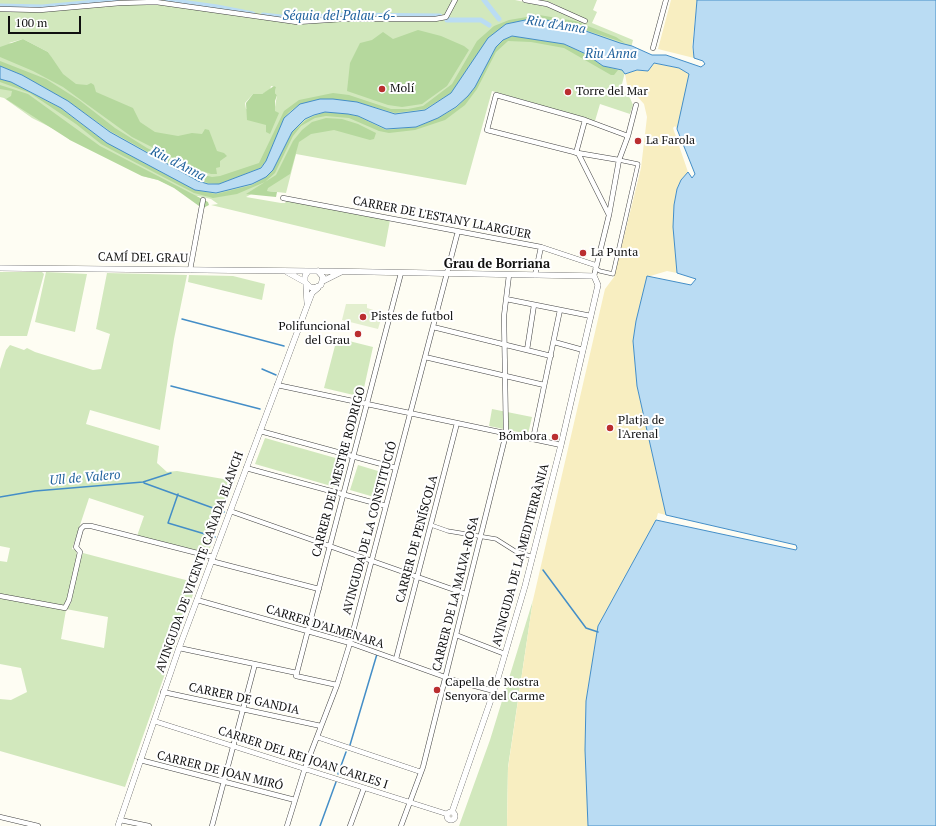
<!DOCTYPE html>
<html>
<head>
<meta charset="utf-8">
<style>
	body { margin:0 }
	#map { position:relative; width:936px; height:826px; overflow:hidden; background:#fefdf3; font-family:"PT Serif",serif }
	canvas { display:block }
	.scale { position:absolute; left:8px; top:16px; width:73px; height:18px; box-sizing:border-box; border:2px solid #101010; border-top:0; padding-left:5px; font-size:12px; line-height:14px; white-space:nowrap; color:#101010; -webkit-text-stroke:3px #fff; paint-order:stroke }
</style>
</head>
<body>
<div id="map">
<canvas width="936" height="826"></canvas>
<div class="scale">100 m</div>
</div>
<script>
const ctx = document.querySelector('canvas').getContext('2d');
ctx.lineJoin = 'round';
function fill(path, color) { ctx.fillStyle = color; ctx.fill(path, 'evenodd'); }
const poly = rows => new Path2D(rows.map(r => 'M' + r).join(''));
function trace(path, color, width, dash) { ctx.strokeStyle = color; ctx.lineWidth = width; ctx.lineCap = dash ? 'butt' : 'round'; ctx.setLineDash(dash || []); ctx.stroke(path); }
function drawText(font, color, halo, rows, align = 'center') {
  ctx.font = font + ' "PT Serif",serif'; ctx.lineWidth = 4; ctx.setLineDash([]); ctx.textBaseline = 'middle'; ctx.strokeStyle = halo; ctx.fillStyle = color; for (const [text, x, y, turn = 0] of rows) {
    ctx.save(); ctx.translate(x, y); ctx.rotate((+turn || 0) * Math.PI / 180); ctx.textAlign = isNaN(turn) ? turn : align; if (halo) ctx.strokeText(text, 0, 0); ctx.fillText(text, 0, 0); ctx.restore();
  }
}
fill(poly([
	[0,0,515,0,553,8,588,22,552,3,533,0,597,0,593,10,597,12,592,23,633,40,621,88,630,98,633,105,630,114,600,104,595,121,492,91,466,185,296,154,286,193,259,190,246,197,281,203,285,203,287,200,390,220,385,247,211,205,218,204,211,199,198,196,194,197,194,200,173,187,158,180,142,176,70,140,62,133,32,118,4,98,0,97],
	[23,39,48,52,51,57,9,43],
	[271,86,276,87,275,93,277,95,275,107,246,109,245,103,253,94,262,94,270,90],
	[0,272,42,272,44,274,27,336,0,336],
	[46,272,87,274,75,332,35,322],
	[107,273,187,275,174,339,160,430,90,410,86,424,159,446,157,463,167,472,177,471,235,481,208,553,137,536,144,516,89,498,72,549,76,550,77,556,67,600,65,603,62,606,0,594,0,561,7,562,10,548,0,546,0,369,6,350,10,345,24,350,27,348,35,352,93,370,101,369,110,334,96,329],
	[189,275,233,276,265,284,262,300,188,282],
	[337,338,373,347,362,397,324,388],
	[492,409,532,417,528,434,489,426],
	[265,438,346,461,338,488,255,464],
	[358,465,388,474,381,499,350,490],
	[83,553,197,583,125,787,0,751,0,699,11,700,27,692,21,668,0,664,0,598,66,610,61,639,104,648,108,617,66,609,71,603,78,565],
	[533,600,508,767,507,826,459,826,490,740]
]), '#d2e8bd');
fill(poly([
	[539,15,575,21,616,37,625,43,557,21,530,19,506,24,488,38,451,93,425,109,395,113,357,102,333,99,320,99,300,104,289,112,284,118,266,161,260,168,219,184,208,183,198,180,110,131,68,101,22,75,0,66,0,61,46,79,79,100,115,128,147,148,200,174,212,177,220,176,259,163,284,111,299,100,333,93,349,95,391,109,408,109,423,106,452,84,477,41,494,26,509,20],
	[418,30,441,36,464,46,469,50,447,86,422,104,402,107,388,105,347,91,350,63,360,43,372,40,383,32,393,39],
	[512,36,564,44,585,54,603,66,618,70,614,75,611,75,564,48,531,42,508,41,496,52,477,89,465,105,445,120,415,130,389,133,379,131,349,118,326,116,315,118,301,126,293,136,275,173,265,182,237,194,213,198,194,193,123,156,101,144,76,124,30,93,0,82,0,79,11,82,60,108,107,143,195,190,216,194,252,185,266,177,273,170,292,132,306,120,314,116,325,112,347,114,357,116,386,130,417,127,438,118,456,108,468,96,475,87,496,47,503,40],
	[23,39,48,52,63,74,76,84,87,85,91,83,94,85,96,92,133,108,140,122,155,132,178,136,192,133,202,134,205,129,209,130,217,151,224,153,227,156,220,161,220,167,216,168,217,174,211,174,193,168,132,137,63,87,33,71,0,57,0,47],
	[0,85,28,94,100,146,208,202,209,205,203,208,199,206,174,188,158,180,142,176,70,140,6,99,11,96,12,91,0,89],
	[274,86,276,87,275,93,277,95,275,101,275,111,279,113,270,134,266,132,266,125,247,120,246,103,253,94,262,94],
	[326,118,342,119,358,124,376,133,374,139,370,140,334,130,311,134,299,142,290,174,268,188,267,191,277,192,276,197,246,194,276,175,293,141,302,130,312,122]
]), '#b5d89d');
fill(poly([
	[671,0,697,0,692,47,694,58,658,49],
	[654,63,679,68,690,74,677,129,675,126,673,128,688,172,681,180,677,189,674,205,673,227,677,273,667,271,647,277,636,321,633,341,637,386,666,515,658,513,656,520,598,626,586,701,585,750,588,826,507,826,508,768,533,600,605,289,614,277,641,168,647,117,644,104,627,85,625,74,637,70,648,71]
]), '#f8eec1');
fill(poly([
	[346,304,367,304,367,308,383,313,378,329,342,320]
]), '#e3efcf');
const water = poly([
	[697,0,936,0,936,826,588,826,585,750,586,701,598,626,656,520,796,550,797,548,796,545,666,515,637,386,633,341,636,321,647,276,691,285,696,279,677,273,673,227,674,205,677,189,681,180,688,172,692,178,695,174,677,129,689,74,679,68,654,63,648,71,637,70,625,74,622,70,603,66,586,54,564,44,512,36,503,40,496,47,475,87,468,96,456,107,438,118,416,127,386,129,358,116,348,114,325,112,314,115,305,119,292,132,273,170,266,177,252,184,216,193,195,190,107,143,61,108,11,82,0,79,0,66,22,75,68,101,110,132,198,181,208,184,219,184,261,168,266,161,284,118,300,104,320,99,333,99,357,102,395,114,425,110,451,93,488,38,506,24,530,19,557,21,620,43,632,46,652,55,666,55,701,67,705,64,703,61,694,58,693,47,697,0]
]);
fill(water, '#badcf3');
trace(water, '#448ec7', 1);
trace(poly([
	[182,319,284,346],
	[262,369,276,375],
	[171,386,260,409],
	[144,483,224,512],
	[178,494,168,523,215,537],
	[0,497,35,491,143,482,171,473],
	[543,570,586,628,598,632],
	[350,745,377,654],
	[338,774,346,752],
	[320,826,336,782]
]), '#448ec7', 1.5);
trace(poly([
	[167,0,217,7,253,14],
	[484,0,499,19],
	[0,6,42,7,117,0],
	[263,15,290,18,346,15,440,16],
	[447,20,481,20,489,25]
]), '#badcf3', 5);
const pedestrian = poly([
	[595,268,600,271,613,274,638,164,619,160],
	[431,525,448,531,496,539,515,551,533,557]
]);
const minor = poly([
	[525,0,547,4,585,21],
	[0,9,40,10,120,3,156,2,297,22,343,19,435,19,446,17,455,0],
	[653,48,666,0],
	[576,153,585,120],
	[578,153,609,215],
	[619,160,578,153,487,130,496,95,585,120,628,136],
	[283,198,541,247,595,265],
	[190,270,203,200],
	[535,275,541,247],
	[594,276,609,215,619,160,628,136,636,105],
	[506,299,591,316],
	[433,327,551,356],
	[554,342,583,350],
	[527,350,534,305],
	[425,357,544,385],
	[277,385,561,445],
	[260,431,396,468],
	[533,439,560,310],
	[246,468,386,506],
	[230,511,466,594],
	[211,561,319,589],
	[0,596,65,608,69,600,80,552,76,547,81,529,84,526,91,526,213,557],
	[197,600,350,643,445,677],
	[456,635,505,654],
	[179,648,297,673],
	[396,659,457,423],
	[445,678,494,691],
	[337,685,296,676,401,273],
	[163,692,321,726],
	[154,721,447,814],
	[317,737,421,772],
	[140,760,295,800],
	[0,817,38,826],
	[120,820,149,826],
	[212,826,255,664],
	[287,826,305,768,337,685,350,643,458,231],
	[350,826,364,788],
	[401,826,423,767,506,434,504,316,509,275]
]);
const tertiary = poly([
	[0,268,308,271],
	[318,271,323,277,321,285,314,288,310,287,305,282,305,276,308,271,318,271,594,276,598,285,561,445,525,586,495,688,452,812],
	[287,272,305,282],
	[323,281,341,272],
	[306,285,307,302],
	'447 816a4 4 0 1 1 8 0a4 4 0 1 1-8 0Z',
	[118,826,179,648,307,306,312,293,318,288]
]);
trace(pedestrian, '#434343', 4.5);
trace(minor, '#434343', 5.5);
trace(tertiary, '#434343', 6);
trace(pedestrian, '#fff', 3.5);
trace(minor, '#fff', 4.5);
trace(tertiary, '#fff', 5.5);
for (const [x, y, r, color] of [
	[382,89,4,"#ba2e2f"],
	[568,92,4,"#ba2e2f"],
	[638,141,4,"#ba2e2f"],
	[583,253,4,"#ba2e2f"],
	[363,317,4,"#ba2e2f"],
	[358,334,4,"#ba2e2f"],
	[610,428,4,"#ba2e2f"],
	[555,437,4,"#ba2e2f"],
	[437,690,4,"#ba2e2f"]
]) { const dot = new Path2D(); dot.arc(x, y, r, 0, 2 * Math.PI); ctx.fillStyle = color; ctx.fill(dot); trace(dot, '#fff', 1.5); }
drawText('12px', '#101010', '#fff', [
	["Molí",390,89],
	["Torre del Mar",576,92],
	["La Farola",646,141],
	["La Punta",591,253],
	["Pistes de futbol",371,317],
	["Polifuncional",350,327,"right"],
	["del Grau",350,341,"right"],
	["Platja de",618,421],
	["l'Arenal",618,435],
	["Bómbora",547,437,"right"],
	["Capella de Nostra",445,683],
	["Senyora del Carme",445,697]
], 'left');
drawText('12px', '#101010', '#fff', [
	["CARRER DE L'ESTANY LLARGUER",442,218,11],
	["CAMÍ DEL GRAU",143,258,1],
	["CARRER DEL MESTRE RODRIGO",339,472,-75],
	["AVINGUDA DE LA CONSTITUCIÓ",370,528,-75],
	["CARRER DE PENÍSCOLA",417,539,-75],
	["AVINGUDA DE LA MEDITERRÀNIA",521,555,-75],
	["AVINGUDA DE VICENTE CAÑADA BLANCH",200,562,-70],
	["CARRER DE LA MALVA-ROSA",456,594,-76],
	["CARRER D'ALMENARA",325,627,17],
	["CARRER DE GANDIA",244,699,12],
	["CARRER DEL REI JOAN CARLES I",303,758,18],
	["CARRER DE JOAN MIRÓ",220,771,14]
]);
drawText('italic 13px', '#1e609c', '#fff', [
	["Séquia del Palau -6-",339,16],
	["Riu d'Anna",556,25,9],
	["Riu Anna",611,54],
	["Riu d'Anna",178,164,27],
	["Ull de Valero",85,478,-5]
]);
drawText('bold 13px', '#101010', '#fff', [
	["Grau de Borriana",497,264]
]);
</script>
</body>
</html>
